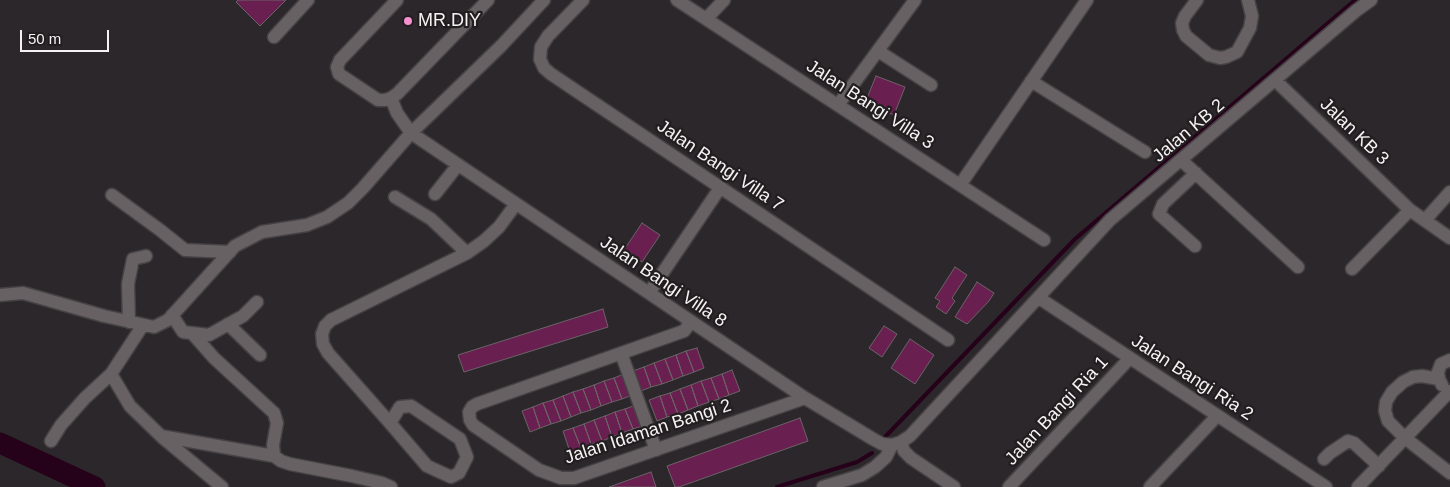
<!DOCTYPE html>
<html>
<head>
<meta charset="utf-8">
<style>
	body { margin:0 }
	#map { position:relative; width:1450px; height:487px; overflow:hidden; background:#2c272a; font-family:Arial,sans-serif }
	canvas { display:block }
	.scale { position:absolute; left:20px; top:30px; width:89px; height:22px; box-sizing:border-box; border:2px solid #f6f2f4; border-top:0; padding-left:6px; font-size:15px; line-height:18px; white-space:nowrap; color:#f6f2f4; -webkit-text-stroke:4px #221e20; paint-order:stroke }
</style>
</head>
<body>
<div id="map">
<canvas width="1450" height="487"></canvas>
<div class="scale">50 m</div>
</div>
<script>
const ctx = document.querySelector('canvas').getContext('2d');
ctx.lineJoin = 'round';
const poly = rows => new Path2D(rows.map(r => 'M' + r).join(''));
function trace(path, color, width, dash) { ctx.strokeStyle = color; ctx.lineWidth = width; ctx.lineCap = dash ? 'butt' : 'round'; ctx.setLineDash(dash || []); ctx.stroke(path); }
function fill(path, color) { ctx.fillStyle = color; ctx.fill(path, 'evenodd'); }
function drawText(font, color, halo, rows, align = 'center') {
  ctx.font = font + ' Arial,sans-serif'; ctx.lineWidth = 4.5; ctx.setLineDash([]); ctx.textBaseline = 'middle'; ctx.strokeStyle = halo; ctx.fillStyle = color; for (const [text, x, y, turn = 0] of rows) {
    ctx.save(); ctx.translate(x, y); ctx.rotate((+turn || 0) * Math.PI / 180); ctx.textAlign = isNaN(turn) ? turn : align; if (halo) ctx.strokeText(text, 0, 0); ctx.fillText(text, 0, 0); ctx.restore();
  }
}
trace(poly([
	[885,437,1075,239,1355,0],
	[777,487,857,462,872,453]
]), '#26021a', 4);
trace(poly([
	[0,443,95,487]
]), '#26021a', 21);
const building = poly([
	[238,0,286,0,260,26,236,2,238,0],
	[876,76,905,87,894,115,865,103,876,76],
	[642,223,660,235,642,262,624,250,642,223],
	[955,267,967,275,952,298,955,301,946,314,936,307,940,301,935,298,955,267],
	[977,282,994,293,989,301,967,324,955,317,977,282],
	[603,309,608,327,464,372,458,355,603,309],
	[884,326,897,334,882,357,869,348,884,326],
	[910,339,934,355,915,384,891,368,910,339],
	[697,348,704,368,694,372,686,351,697,348],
	[686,351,694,372,683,376,676,355,686,351],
	[676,355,683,376,673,380,665,359,676,355],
	[665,359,673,380,662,384,654,363,665,359],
	[654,363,662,384,651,387,644,367,654,363],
	[644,367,651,387,641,391,633,371,644,367],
	[732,370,740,391,729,395,722,374,732,370],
	[624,374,632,395,622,399,614,378,624,374],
	[722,374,729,395,719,399,711,378,722,374],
	[614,378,622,399,612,402,604,381,614,378],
	[711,378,719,399,709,402,701,381,711,378],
	[604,381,612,402,601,406,594,385,604,381],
	[701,381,709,402,698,406,691,385,701,381],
	[594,385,601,406,591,410,583,389,594,385],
	[691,385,698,406,688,410,680,389,691,385],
	[583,389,591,410,581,413,573,392,583,389],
	[680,389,688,410,678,414,670,393,680,389],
	[573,392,581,413,571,417,563,396,573,392],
	[670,393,678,414,667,417,660,396,670,393],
	[563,396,571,417,561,421,553,400,563,396],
	[660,396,667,417,657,421,649,400,660,396],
	[553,400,561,421,551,424,543,403,553,400],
	[543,403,551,424,540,428,533,407,543,403],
	[636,405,643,426,633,429,625,409,636,405],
	[533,407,540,428,530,432,522,411,533,407],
	[625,409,633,429,622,433,615,412,625,409],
	[615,412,622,433,612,437,605,416,615,412],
	[605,416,612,437,602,441,594,420,605,416],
	[800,418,808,441,679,487,675,487,667,466,800,418],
	[594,420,602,441,591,444,584,424,594,420],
	[584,424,591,444,581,448,573,428,584,424],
	[573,428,581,448,570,452,563,431,573,428],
	[651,472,656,487,609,487,651,472]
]);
fill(building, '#6a1f51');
trace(building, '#6a6467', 1);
const minor = poly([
	[397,0,340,60,337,67,339,74,378,100,385,100,391,98,397,94,488,0],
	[583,0,548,36,541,47,540,59,544,68,551,74,948,340],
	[677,0,1044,240],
	[1197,0,1185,16,1182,23,1183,30,1186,36,1209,55,1220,58,1226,57,1237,52,1250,28,1252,16,1248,0],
	[706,19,724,0],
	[274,37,308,0],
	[878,51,931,85],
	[1275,80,1410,210,1352,269],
	[1031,81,1145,152],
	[391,98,397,113,411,133,805,398,873,439,882,444,892,445,901,442,910,436,1110,220,1357,10,1371,0],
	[838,105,915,0],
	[1181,160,1298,267],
	[960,185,1087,0],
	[435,194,458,165],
	[112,195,160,230,185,250,230,252],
	[395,197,431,219,467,253],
	[1410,210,1450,238],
	[1425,220,1450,192],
	[1195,246,1159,214,1163,204,1196,173],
	[649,293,720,188],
	[0,295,23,293,104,316,154,327,168,320,235,246,262,232,307,225,327,217,348,203,363,188,411,133,501,46,544,0],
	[1039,298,1326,487],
	[172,315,183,332,209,335,243,316,257,302],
	[129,322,128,284,133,259,146,256],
	[691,322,684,331,477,404,472,407,469,412,470,420,473,425,539,470,561,478,574,478,805,398],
	[228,324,260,355],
	[192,333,214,358,274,413,277,423,273,445,274,456],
	[621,353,656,450],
	[111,374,130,406,161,436,274,456,281,461,290,464,352,476,382,483,391,487],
	[1439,379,1422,376,1413,377,1403,382,1392,392,1386,402,1385,411,1388,421,1405,438,1450,473],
	[1442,385,1439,379,1438,372,1441,364,1450,360],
	[411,406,460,439,467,457,459,473,451,477,427,466,390,423,400,407,411,406],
	[390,423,328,353,323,344,322,334,325,326,331,320,467,253,484,241,499,227,516,204],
	[163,438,222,487],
	[51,441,61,425,85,398,111,374,143,325],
	[901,442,904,451,911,458,954,487],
	[1324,459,1330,453,1348,441,1354,443,1379,466],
	[823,487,862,475,875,467,886,457,892,445],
	[1009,487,1130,358],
	[1150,487,1217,416],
	[1358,487,1450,391]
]);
trace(minor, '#464244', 15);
trace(minor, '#676164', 12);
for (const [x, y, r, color] of [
	[408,21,5,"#f690cf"]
]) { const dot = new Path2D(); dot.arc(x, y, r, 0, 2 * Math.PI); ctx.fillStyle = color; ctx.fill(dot); trace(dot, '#221e20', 2); }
drawText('18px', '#f6f2f4', '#221e20', [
	["MR.DIY",418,21]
], 'left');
drawText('18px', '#f6f2f4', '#221e20', [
	["Jalan Bangi Villa 3",870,105,33],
	["Jalan KB 2",1189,131,-40],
	["Jalan KB 3",1354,132,44],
	["Jalan Bangi Villa 7",720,166,34],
	["Jalan Bangi Villa 8",663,282,34],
	["Jalan Bangi Ria 2",1192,378,33],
	["Jalan Bangi Ria 1",1057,411,-47],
	["Jalan Idaman Bangi 2",648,432,-18]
]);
</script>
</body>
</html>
